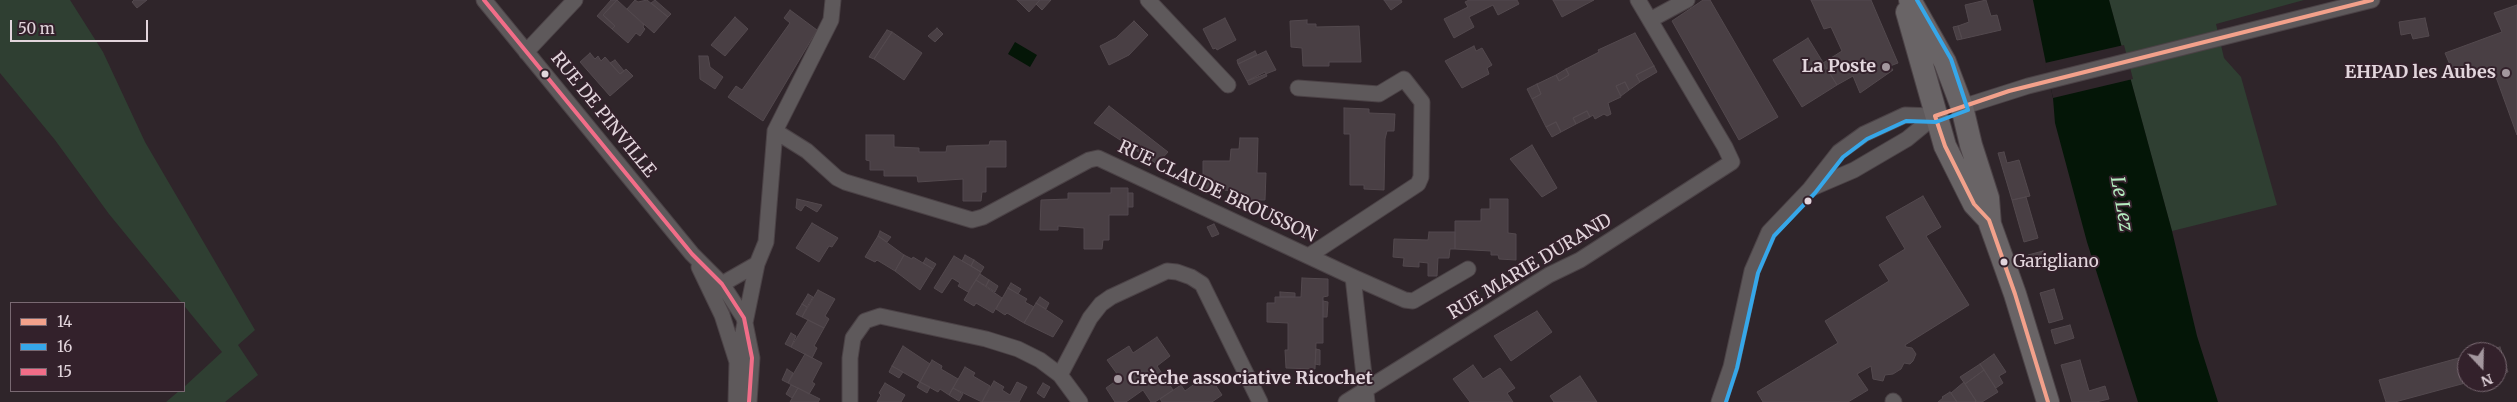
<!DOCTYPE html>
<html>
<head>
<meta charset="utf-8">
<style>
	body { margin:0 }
	#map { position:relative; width:2517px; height:402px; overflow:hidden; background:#2f252a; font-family:Merriweather,serif }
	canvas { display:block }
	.legend { position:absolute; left:10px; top:302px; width:175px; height:90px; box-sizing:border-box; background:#33212b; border:1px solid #796972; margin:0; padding:6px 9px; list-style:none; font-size:15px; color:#e2d5dc }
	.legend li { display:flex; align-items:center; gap:10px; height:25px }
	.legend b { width:25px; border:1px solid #796972 }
	.north { position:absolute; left:2457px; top:342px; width:50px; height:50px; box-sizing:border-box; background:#33212b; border:1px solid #796972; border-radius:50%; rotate:159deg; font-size:14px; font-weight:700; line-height:20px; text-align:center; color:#e2d5dc }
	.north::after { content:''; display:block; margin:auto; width:18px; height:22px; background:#a3979e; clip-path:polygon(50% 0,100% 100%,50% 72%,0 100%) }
	.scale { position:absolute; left:10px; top:20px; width:138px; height:22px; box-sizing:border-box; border:2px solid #e2d5dc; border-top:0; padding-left:6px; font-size:15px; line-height:18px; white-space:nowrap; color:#e2d5dc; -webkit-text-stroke:4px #33212b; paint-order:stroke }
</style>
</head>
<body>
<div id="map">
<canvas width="2517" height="402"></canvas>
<ul class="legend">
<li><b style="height:6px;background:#f3a18b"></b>14</li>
<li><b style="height:6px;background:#36a7e9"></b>16</li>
<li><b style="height:6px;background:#f16d88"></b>15</li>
</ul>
<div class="north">N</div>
<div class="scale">50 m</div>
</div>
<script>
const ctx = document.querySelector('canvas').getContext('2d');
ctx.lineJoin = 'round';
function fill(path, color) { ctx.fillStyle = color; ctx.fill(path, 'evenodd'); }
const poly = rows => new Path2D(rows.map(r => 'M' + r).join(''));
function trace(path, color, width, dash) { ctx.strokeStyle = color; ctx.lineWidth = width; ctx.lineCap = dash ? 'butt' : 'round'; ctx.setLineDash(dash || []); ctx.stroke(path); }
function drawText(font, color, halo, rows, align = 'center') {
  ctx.font = font + ' Merriweather,serif'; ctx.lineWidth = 4; ctx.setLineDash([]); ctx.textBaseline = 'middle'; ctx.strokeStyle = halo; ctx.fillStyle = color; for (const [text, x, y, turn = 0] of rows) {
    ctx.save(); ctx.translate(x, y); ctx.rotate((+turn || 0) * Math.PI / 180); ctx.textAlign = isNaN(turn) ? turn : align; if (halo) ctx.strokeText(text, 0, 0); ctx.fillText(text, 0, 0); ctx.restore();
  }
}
fill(poly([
	[0,0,70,0,103,52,145,142,255,330,238,345,258,375,225,402,166,402,179,391,184,391,184,387,222,352,109,214,55,140,0,73],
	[2109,0,2304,0,2216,24,2224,58,2241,77,2277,205,2172,231]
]), '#2f3f32');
fill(poly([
	[2033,0,2109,0,2172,231,2197,336,2218,402,2138,402,2087,242,2055,123,2053,98],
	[1015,42,1037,55,1030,67,1008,54]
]), '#041607');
fill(poly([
	[2124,45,2133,79,2053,98,2045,63]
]), '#2f252a');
const building = poly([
	[134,0,147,0,137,8,132,2,134,0],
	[611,0,617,0,603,15,615,26,612,29,597,16,611,0],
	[617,0,644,25,643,27,645,29,640,36,636,33,628,43,612,29,615,26,603,15,617,0],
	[635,0,638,2,647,0,668,17,654,33,627,9,635,0],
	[655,0,671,14,668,17,651,3,655,0],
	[1017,0,1040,0,1029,12,1017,0],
	[1040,0,1051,0,1042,10,1036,4,1040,0],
	[1384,0,1401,0,1402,2,1391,10,1384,0],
	[1469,0,1517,0,1519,4,1498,15,1493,5,1469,17,1474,27,1454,38,1444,19,1468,7,1465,2,1469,0],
	[1553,0,1594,0,1562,17,1553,0],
	[1703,0,1710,0,1778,117,1739,140,1672,21,1703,0],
	[1811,0,1871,0,1898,63,1890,66,1893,70,1860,93,1853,76,1837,85,1823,63,1842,51,1831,27,1824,29,1811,0],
	[1986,0,1991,16,1997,15,2001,30,1962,39,1958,26,1969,22,1965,5,1986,0],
	[2517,5,2517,135,2492,66,2456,79,2445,53,2502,32,2494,13,2517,5],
	[790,10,817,30,763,121,728,97,736,86,742,90,790,23,784,18,790,10],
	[735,17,748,29,725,56,711,45,735,17],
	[1225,18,1236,40,1217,50,1216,48,1213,49,1203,29,1225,18],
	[2425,18,2429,36,2413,39,2411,33,2401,35,2399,22,2425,18],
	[1307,20,1307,24,1316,24,1316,27,1359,26,1361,62,1329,62,1329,66,1303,66,1302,48,1291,47,1290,21,1307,20],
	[1134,21,1148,35,1129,55,1109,65,1100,46,1116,38,1134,21],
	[1958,26,1962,39,1957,40,1953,27,1958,26],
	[937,28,943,34,935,42,928,36,937,28],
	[887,30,892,32,874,59,869,57,887,30],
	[892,32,922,53,904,80,874,59,892,32],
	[1635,33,1654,66,1636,75,1640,82,1629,90,1625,82,1616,86,1621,97,1608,103,1611,114,1607,116,1604,114,1595,119,1593,115,1590,117,1587,111,1573,118,1576,124,1561,132,1556,122,1546,127,1532,99,1541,94,1537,84,1556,75,1559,81,1569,75,1566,69,1599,52,1598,50,1635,33],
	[1808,38,1837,85,1802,107,1773,60,1808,38],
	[1474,46,1476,51,1482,48,1492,65,1487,68,1489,74,1462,88,1445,61,1474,46],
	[1255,51,1257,55,1238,64,1237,60,1255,51],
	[1266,51,1276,70,1247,81,1238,64,1266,51],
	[590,53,595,59,598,56,601,61,605,57,620,74,626,69,633,76,610,96,580,62,590,53],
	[699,56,708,56,710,67,723,77,715,89,700,79,699,56],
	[615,60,624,71,620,74,610,63,615,60],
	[1654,66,1657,72,1640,82,1636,75,1654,66],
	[1566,69,1569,75,1559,81,1556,75,1566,69],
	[1265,72,1267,76,1249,85,1247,81,1265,72],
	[1625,82,1629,90,1621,96,1616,86,1625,82],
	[1537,84,1541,94,1532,99,1527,89,1537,84],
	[1109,106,1168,152,1157,164,1094,123,1109,106],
	[1344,108,1369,109,1369,113,1395,114,1394,131,1387,131,1385,139,1384,190,1364,189,1364,185,1350,185,1350,134,1344,134,1344,108],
	[1587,111,1590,117,1576,124,1573,118,1587,111],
	[1556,122,1561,132,1552,137,1546,127,1556,122],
	[866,135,894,135,894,147,919,148,919,152,946,152,947,146,989,145,990,141,1006,141,1006,167,986,167,986,192,982,192,981,201,963,201,963,179,918,182,917,176,884,176,884,170,870,170,870,161,866,160,866,135],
	[1240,138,1258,138,1257,173,1266,173,1265,200,1247,200,1247,194,1238,194,1238,191,1203,189,1203,161,1230,161,1231,149,1239,149,1240,138],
	[1532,145,1557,188,1542,197,1510,159,1532,145],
	[2004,152,2007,163,2019,160,2030,196,2012,200,1998,153,2004,152],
	[1111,188,1128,188,1128,215,1109,215,1109,240,1103,240,1102,249,1084,249,1084,228,1058,226,1058,230,1040,230,1041,200,1068,199,1068,193,1111,193,1111,188],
	[1128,193,1133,193,1133,207,1128,207,1128,193],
	[1923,196,1941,227,1926,236,1969,305,1905,345,1906,347,1912,348,1916,354,1913,361,1910,364,1904,363,1901,369,1893,374,1885,375,1883,381,1873,379,1871,366,1857,374,1868,390,1848,402,1763,402,1757,392,1838,343,1825,321,1889,281,1879,265,1905,249,1886,217,1923,196],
	[2026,197,2038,238,2024,242,2012,200,2026,197],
	[797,199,822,205,817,212,805,205,801,211,796,208,797,199],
	[1490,199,1508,199,1508,233,1516,234,1516,260,1499,259,1498,255,1491,255,1491,251,1455,249,1455,221,1481,221,1481,209,1490,209,1490,199],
	[812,223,838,238,832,247,829,246,819,262,796,248,812,223],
	[1214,224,1219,234,1212,237,1207,227,1214,224],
	[880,231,891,237,887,242,878,236,880,231],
	[1429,232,1455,232,1455,249,1450,249,1449,258,1438,258,1437,276,1428,276,1428,263,1419,262,1419,267,1403,266,1404,258,1393,257,1394,239,1428,240,1429,232],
	[878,236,904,255,895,271,877,260,875,262,865,257,878,236],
	[2043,251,2047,262,2032,266,2028,255,2043,251],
	[904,255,912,259,913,257,933,269,920,290,895,271,904,255],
	[965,255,974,260,971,266,962,261,965,255],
	[954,256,981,272,968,292,958,286,960,283,952,278,942,293,934,288,954,256],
	[926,258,936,264,933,269,923,263,926,258],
	[974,260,984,267,981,272,971,266,974,260],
	[980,274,989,280,986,286,976,280,980,274],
	[1302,278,1328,279,1328,296,1323,297,1323,343,1316,343,1315,369,1286,368,1285,350,1288,350,1288,323,1267,322,1267,303,1275,303,1275,297,1301,297,1302,278],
	[976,280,1002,298,993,313,976,303,974,306,964,300,976,280],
	[989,280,998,286,995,292,986,286,989,280],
	[1011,283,1021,289,1018,294,1008,288,1011,283],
	[1008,288,1027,299,1025,302,1034,307,1024,323,1007,313,1005,315,996,309,1008,288],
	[2054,289,2063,319,2049,323,2040,293,2054,289],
	[818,290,835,299,825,316,829,319,824,328,802,317,818,290],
	[1280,292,1295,293,1295,297,1280,297,1280,292],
	[808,294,813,297,807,307,802,304,808,294],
	[1040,297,1049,303,1046,309,1036,303,1040,297],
	[1323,301,1328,302,1327,317,1323,317,1323,301],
	[1036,303,1063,321,1053,337,1024,323,1036,303],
	[802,304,807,307,802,317,796,314,802,304],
	[1537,311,1552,332,1511,361,1494,336,1537,311],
	[808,320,824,328,814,346,817,348,812,358,791,347,808,320],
	[2070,325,2074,338,2055,344,2051,330,2070,325],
	[791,333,796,336,791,347,785,344,791,333],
	[1157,337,1170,356,1157,366,1173,390,1155,402,1151,402,1143,390,1126,402,1115,402,1106,388,1120,378,1107,360,1129,346,1133,353,1157,337],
	[903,346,930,364,920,382,892,366,903,346],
	[2500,347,2508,372,2497,374,2497,352,2481,352,2500,347],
	[1316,349,1320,350,1320,365,1315,364,1316,349],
	[805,354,822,363,812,382,815,384,809,394,788,383,805,354],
	[1994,354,2006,372,1999,376,2003,383,1996,388,1980,364,1994,354],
	[2466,356,2467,382,2469,382,2395,402,2386,402,2379,380,2466,356],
	[932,360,942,366,941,369,958,379,949,395,940,389,938,392,920,382,932,360],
	[2080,360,2089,391,2105,386,2109,399,2096,402,2072,402,2061,365,2080,360],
	[1980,364,1984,370,1965,384,1960,377,1980,364],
	[1473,365,1483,379,1500,368,1515,388,1507,393,1513,402,1470,402,1453,379,1473,365],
	[892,366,903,372,899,378,889,372,892,366],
	[965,367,975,373,973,376,990,386,982,402,953,388,965,367],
	[787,369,793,373,788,383,782,380,787,369],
	[1984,370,1998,392,1982,402,1977,402,1965,384,1984,370],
	[1208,374,1222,395,1212,402,1162,402,1160,399,1181,385,1185,391,1208,374],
	[1580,376,1597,402,1554,402,1550,396,1580,376],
	[994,381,1004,387,1002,390,1010,395,1017,382,1027,387,1019,402,982,402,994,381],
	[920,382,930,387,927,393,917,387,920,382],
	[1964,382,1976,401,1975,402,1957,402,1951,393,1964,382],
	[885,383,905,395,901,402,877,402,881,395,879,393,885,383],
	[1043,383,1050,387,1044,398,1037,393,1043,383],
	[791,385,798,388,792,398,786,394,791,385],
	[798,388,820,399,818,402,790,402,798,388],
	[953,388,963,394,959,401,949,395,953,388],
	[1950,392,1957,402,1938,402,1943,398,1942,397,1950,392]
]);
fill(building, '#493f44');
trace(building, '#53494e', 1);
const street = poly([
	[484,0,692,254,722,284,744,318,752,358,749,402],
	[1148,0,1228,85],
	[1650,20,1687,0],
	[526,52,575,0],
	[1298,88,1379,94,1404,79,1422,102,1421,177,1418,184,1310,255],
	[1962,107,2028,86,2372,0],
	[775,131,807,151,837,178,845,182,972,220,983,217,1089,160,1098,158,1353,277,1367,402],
	[1812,188,1854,170,1907,139,1935,116],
	[699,267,722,315,737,362,736,402],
	[1353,277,1405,300,1413,301,1468,269],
	[722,284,757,264],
	[737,362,757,264,766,242,775,131,831,20,833,0],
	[1060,375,1090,318,1101,304,1111,297,1167,271,1177,272,1191,277,1202,284,1260,402],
	[1893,401,1894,402],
	[850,402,850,358,853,338,865,321,880,316,986,339,1018,349,1040,360,1060,375,1080,402],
	[1346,402,1549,275,1580,260,1732,162,1725,147,1638,0],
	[1719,402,1731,367,1752,271,1769,232,1810,189,1839,152,1864,134,1905,115,1935,116]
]);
const secondary = poly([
	[1910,0,1945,62,1962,107,1971,145,1988,198,1990,224,2015,294,2048,402],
	[1907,12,1945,146,1974,204,1989,220]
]);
trace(street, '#4b4246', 17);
trace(secondary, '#4b4246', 24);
trace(street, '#5e595b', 15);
trace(secondary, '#696466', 22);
trace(poly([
	[2048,402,2015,294,1989,220,1974,204,1945,146,1935,116,2009,91,2372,0]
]), '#f3a18b', 4);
trace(poly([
	[1726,402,1737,368,1758,273,1774,236,1815,193,1843,157,1867,139,1906,121,1936,122,1968,110,1951,59,1917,0]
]), '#36a7e9', 4);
trace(poly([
	[484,0,692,254,722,284,744,318,752,358,749,402]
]), '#f16d88', 4);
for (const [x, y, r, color] of [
	[1886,67,5,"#a3979e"],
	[2506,73,5,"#a3979e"],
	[545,74,4.5,"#e2d5dc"],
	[1808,201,4.5,"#e2d5dc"],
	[2004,262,4.5,"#e2d5dc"],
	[1118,379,5,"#a3979e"]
]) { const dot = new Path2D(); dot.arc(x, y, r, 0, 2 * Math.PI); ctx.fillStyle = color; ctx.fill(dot); trace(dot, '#33212b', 2); }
drawText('17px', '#e2d5dc', '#33212b', [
	["Garigliano",2013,262]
], 'left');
drawText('bold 18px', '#e2d5dc', '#33212b', [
	["La Poste",1876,67],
	["EHPAD les Aubes",2496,73],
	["Crèche associative Ricochet",1128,379,"left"]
], 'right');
drawText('18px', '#e2d5dc', '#33212b', [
	["RUE DE PINVILLE",603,115,51],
	["RUE CLAUDE BROUSSON",1217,192,25],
	["RUE MARIE DURAND",1530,267,-31]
]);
drawText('italic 19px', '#b5edc0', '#33212b', [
	["Le Lez",2121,204,80]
]);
</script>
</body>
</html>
